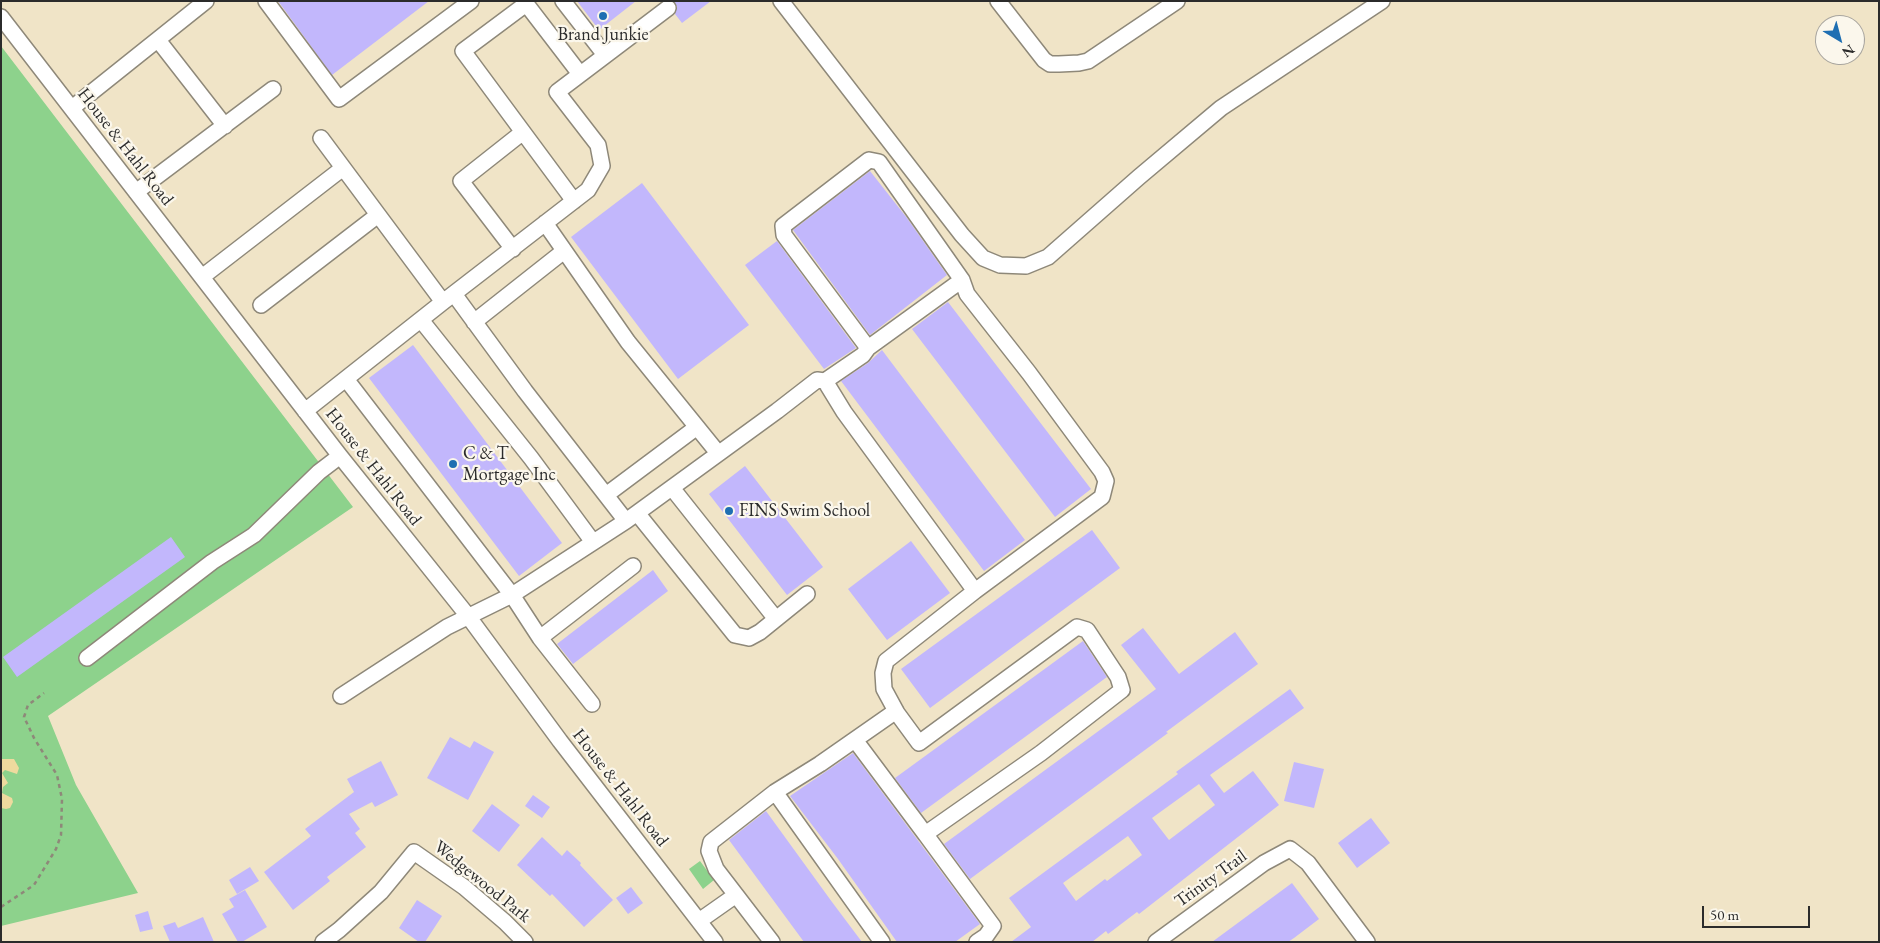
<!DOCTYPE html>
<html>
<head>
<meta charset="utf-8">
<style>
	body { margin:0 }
	#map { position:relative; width:1880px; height:943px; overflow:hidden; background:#f0e4c7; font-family:"EB Garamond",serif }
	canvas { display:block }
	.frame { position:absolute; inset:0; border:2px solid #2b2b2b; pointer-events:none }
	.north { position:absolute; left:1815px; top:15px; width:50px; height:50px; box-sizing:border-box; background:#fbf7ec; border:1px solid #a8a59f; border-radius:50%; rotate:143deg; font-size:14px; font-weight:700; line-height:20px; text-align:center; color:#2b2b2b }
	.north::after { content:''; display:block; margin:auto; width:18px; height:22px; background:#1f6fb2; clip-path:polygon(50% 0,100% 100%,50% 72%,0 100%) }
	.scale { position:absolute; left:1702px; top:906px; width:108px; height:22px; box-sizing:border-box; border:2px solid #2b2b2b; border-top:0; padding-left:6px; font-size:15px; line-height:18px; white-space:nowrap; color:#2b2b2b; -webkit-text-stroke:4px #fbf7ec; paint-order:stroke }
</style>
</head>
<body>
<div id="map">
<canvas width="1880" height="943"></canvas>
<div class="frame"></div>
<div class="north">N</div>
<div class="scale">50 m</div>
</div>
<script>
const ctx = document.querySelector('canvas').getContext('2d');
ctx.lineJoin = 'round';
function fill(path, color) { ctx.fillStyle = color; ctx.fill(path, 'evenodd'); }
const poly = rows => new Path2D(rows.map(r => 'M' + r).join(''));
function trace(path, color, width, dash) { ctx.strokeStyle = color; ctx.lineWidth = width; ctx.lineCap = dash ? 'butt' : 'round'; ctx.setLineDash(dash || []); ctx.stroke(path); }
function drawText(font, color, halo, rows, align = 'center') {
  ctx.font = font + ' "EB Garamond",serif'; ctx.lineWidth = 4.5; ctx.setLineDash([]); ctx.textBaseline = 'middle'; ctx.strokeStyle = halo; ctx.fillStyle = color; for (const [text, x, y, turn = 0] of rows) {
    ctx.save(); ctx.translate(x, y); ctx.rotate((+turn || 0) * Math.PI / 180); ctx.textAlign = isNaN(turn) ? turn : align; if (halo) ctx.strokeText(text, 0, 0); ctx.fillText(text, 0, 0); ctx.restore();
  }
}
fill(poly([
	[1,46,353,507,48,716,76,785,138,893,1,926],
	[700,861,714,880,703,889,689,869]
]), '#8dd28c');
fill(poly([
	[1,759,14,759,19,768,17,774,5,770,2,773,8,783,3,787,2,793,12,798,13,802,10,808,6,809,1,808]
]), '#eeda9e');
fill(poly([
	[278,1,429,1,332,75],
	[577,1,636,1,599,30],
	[674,1,711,1,682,23,675,14,677,7],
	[870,171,907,218,947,275,870,335,793,230],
	[642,183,749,325,678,379,571,237],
	[777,241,856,348,824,369,745,265],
	[948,302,1091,489,1055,517,912,329],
	[413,345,562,543,519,576,369,378],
	[882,350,1025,540,984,571,841,381,868,363],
	[745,466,823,567,787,595,709,494],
	[1092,530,1120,568,930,708,901,669],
	[171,537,185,557,17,677,3,657],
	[911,541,950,593,887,640,848,589],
	[653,570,668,591,573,664,557,644],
	[1143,628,1179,674,1235,632,1258,664,1166,732,1168,733,970,879,944,844,1156,689,1121,645],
	[1083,641,1107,677,921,813,895,778],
	[1290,689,1304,708,1210,775,1224,793,1253,771,1279,805,1139,914,1137,912,1108,934,1106,931,1092,942,1011,942,1031,927,1009,898,1178,774,1176,772],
	[1199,784,1215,805,1169,840,1152,818],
	[1128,836,1142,855,1107,881,1105,879,1076,901,1063,883],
	[450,737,470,748,474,741,494,752,468,800,427,778],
	[853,753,980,924,955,942,897,942,838,859,790,796],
	[381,761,398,795,375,807,372,802,349,814,360,829,355,833,366,847,327,877,330,881,293,910,264,872,311,836,305,829,354,792,347,779],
	[1294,762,1324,769,1314,808,1284,801],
	[533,795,550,807,542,818,525,806],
	[492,804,520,825,499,852,472,831],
	[766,811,832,902,862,942,804,942,729,840],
	[1371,818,1390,843,1357,868,1338,843],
	[542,837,562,856,567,850,581,863,580,865,613,900,584,927,552,894,550,896,517,865],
	[250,867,259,881,237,894,229,880],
	[1292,883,1319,919,1294,938,1288,942,1212,942],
	[631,887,643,903,628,914,616,898],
	[245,890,267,927,242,942,238,942,222,914,234,907,229,899],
	[417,900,442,916,425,942,419,942,399,928],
	[148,911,153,929,140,932,135,915],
	[203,917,214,942,170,942,163,926,175,922,178,928]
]), '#c2b7fc');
const minor = poly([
	[266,1,339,99,471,1],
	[524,1,580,74],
	[563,1,605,55],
	[781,1,962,235,983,258,1000,265,1026,266,1048,257,1139,177,1221,108,1382,1],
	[998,1,1044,60,1050,64,1059,64,1079,63,1088,61,1177,1],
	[526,4,463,51,574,201],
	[1,17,340,456,468,616,560,741,715,942],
	[158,40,225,126],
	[72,108,206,1],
	[321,138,443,302],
	[136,192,273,89],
	[545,223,628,342,718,453],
	[513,249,461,181,523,132],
	[202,277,343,168],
	[261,305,378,215],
	[421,320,531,458,593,542],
	[474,322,564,251],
	[868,348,962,280],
	[346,379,512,595,540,638,592,704],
	[825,381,863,355,868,348,784,235,783,226,869,160,879,162,962,280,967,294,1029,373,1102,472,1106,481,1102,497,975,591],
	[305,411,443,302,588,190,602,166,598,145,557,92,668,8],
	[672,488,776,619],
	[606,495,697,427],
	[637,513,735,635,749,638,760,632,807,594],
	[626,521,777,411,817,380,825,381,844,412,975,591,886,661,883,673,884,689,897,713,919,743,1077,627,1087,630,1118,677,1122,690,1041,753,931,830,926,835,993,926,986,936,977,942],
	[540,638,633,566],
	[87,658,212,562,254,535,319,472,340,456],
	[341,696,447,627,512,595,626,521,525,391,454,294],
	[855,740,926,835],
	[775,792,882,942],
	[736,895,716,869,709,851,711,842,775,792,820,764,896,711],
	[699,921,736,895,772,942],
	[323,942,339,930,381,892,414,852,464,887,505,922,525,942],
	[1156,942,1264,863,1290,849,1308,863,1367,942]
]);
trace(minor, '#8e8879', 18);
trace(poly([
	[1,907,34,885,56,849,61,835,62,799,57,775,34,738,24,717,28,705,44,693]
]), '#8e8879', 2.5, [4, 4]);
trace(minor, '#fff', 15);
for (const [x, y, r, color] of [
	[603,16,5,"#1f6fb2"],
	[453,464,5,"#1f6fb2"],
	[729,511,5,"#1f6fb2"]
]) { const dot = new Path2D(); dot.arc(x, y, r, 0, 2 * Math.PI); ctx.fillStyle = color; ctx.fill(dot); trace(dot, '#fbf7ec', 2); }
drawText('18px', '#2b2b2b', '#fbf7ec', [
	["Brand Junkie",603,35,"center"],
	["C & T",463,454],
	["Mortgage Inc",463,475],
	["FINS Swim School",739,511]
], 'left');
drawText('18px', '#2b2b2b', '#fbf7ec', [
	["House & Hahl Road",125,147,52],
	["House & Hahl Road",373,467,52],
	["House & Hahl Road",620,788,52],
	["Trinity Trail",1211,879,-36],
	["Wedgewood Park",482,882,39]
]);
</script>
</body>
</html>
